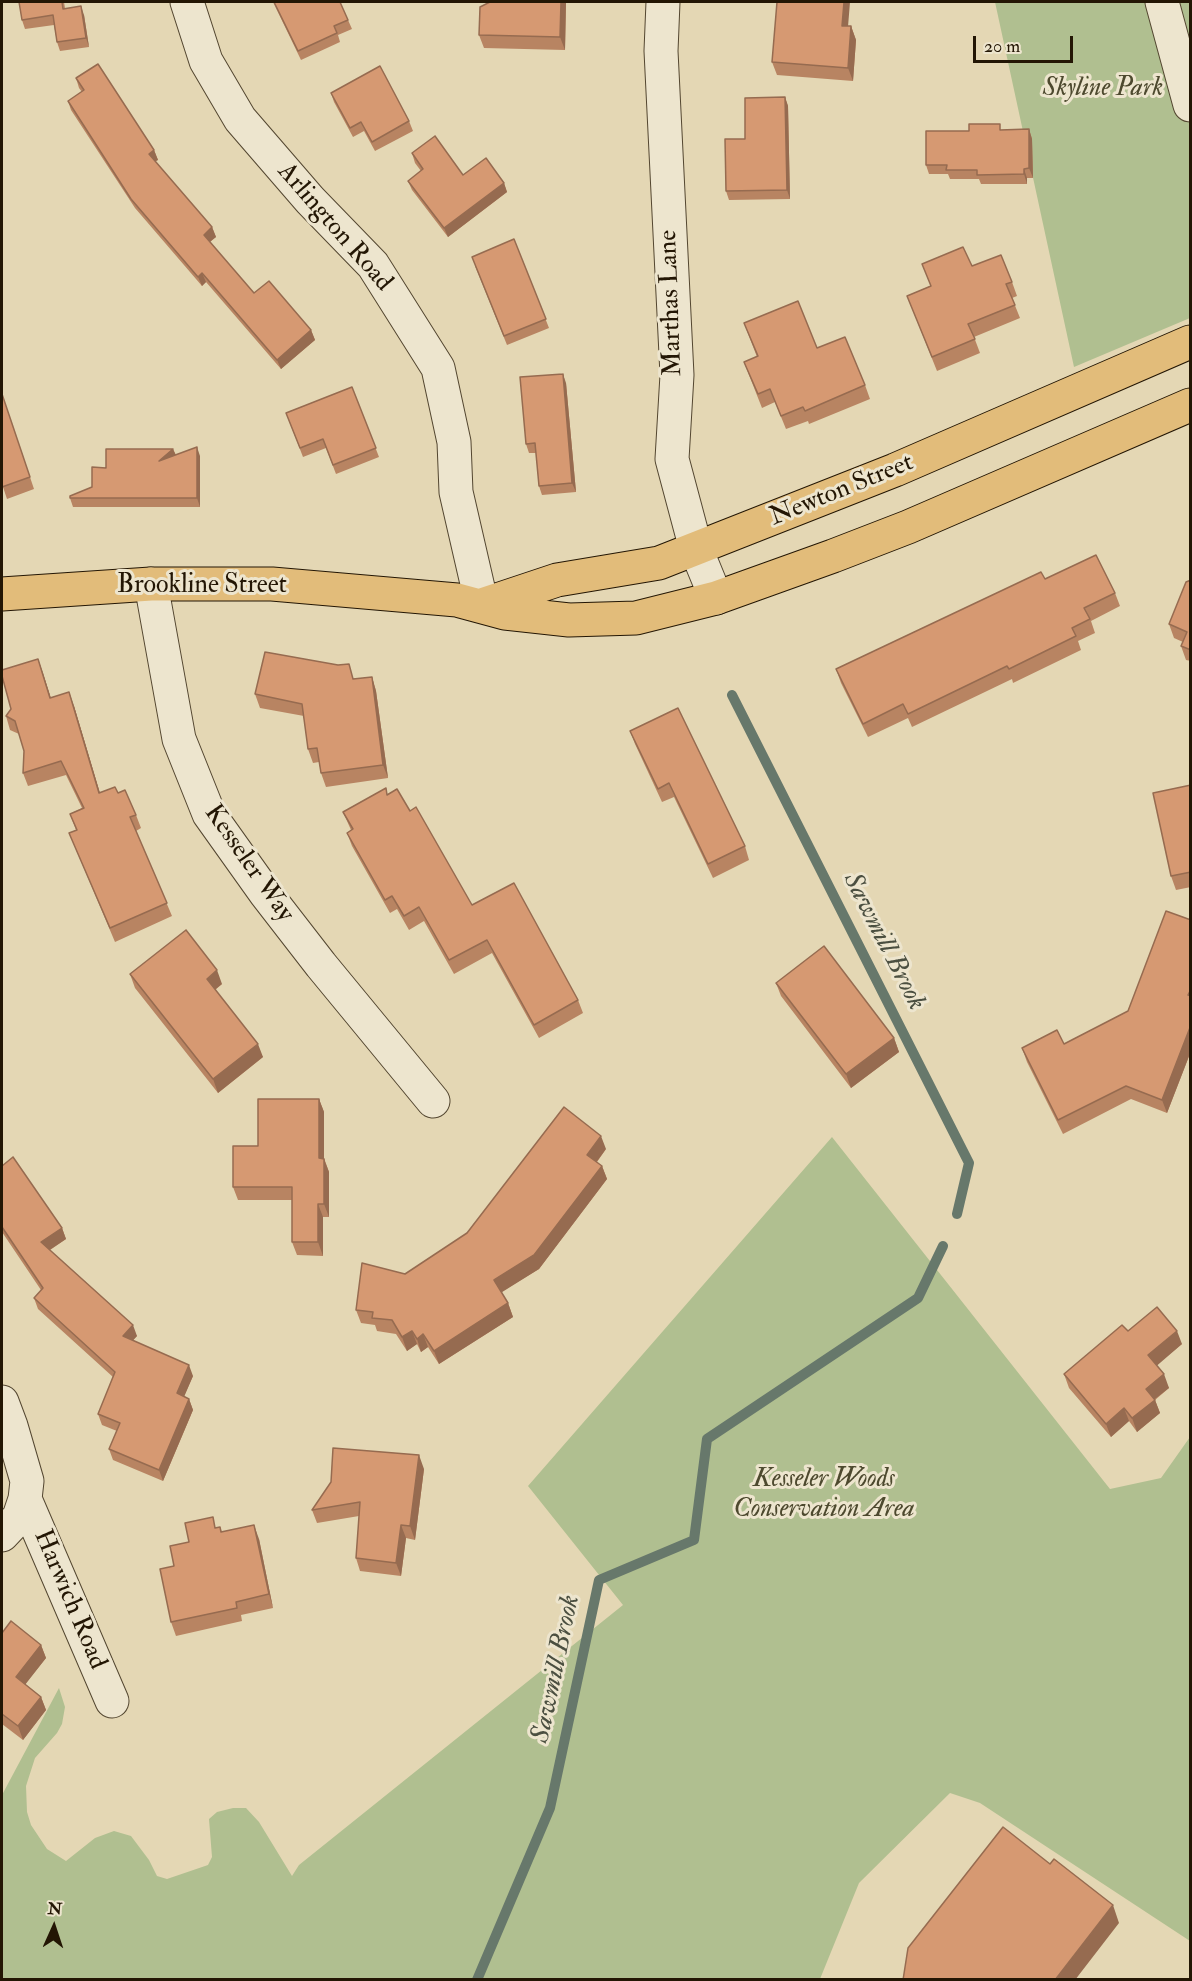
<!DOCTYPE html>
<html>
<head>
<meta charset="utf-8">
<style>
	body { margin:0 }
	#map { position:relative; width:1192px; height:1981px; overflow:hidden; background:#e4d7b4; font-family:"IM FELL Double Pica",serif }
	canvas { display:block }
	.frame { position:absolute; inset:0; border:3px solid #231604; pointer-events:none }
	.north { position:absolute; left:24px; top:1897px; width:60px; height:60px; -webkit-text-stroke:4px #ede5ce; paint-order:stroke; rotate:3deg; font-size:16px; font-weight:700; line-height:24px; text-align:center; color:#231604 }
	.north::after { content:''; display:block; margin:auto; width:21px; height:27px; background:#231604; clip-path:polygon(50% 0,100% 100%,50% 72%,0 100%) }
	.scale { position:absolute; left:973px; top:36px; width:100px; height:27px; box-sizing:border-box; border:3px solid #231604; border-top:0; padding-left:8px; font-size:18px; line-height:21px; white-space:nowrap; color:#231604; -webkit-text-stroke:4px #ede5ce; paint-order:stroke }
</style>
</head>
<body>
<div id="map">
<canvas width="1192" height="1981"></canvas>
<div class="frame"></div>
<div class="north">N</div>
<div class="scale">20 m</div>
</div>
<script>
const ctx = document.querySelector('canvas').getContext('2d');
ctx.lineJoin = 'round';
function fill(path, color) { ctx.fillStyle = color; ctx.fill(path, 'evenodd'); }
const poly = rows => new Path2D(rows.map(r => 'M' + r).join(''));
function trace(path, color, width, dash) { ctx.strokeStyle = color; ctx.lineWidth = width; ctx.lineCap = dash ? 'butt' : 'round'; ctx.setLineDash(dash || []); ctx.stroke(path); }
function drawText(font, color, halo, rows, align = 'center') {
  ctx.font = font + ' "IM FELL Double Pica",serif'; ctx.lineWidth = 6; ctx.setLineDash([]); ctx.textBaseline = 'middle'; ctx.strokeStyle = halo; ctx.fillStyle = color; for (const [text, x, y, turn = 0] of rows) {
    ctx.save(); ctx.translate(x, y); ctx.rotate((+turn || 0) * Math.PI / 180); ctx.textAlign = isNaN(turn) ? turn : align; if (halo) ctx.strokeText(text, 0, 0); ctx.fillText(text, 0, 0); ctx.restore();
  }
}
fill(poly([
	[995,2,1190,2,1190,318,1074,367],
	[832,1137,1110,1489,1161,1478,1190,1437,1190,1941,980,1803,950,1793,859,1883,820,1979,2,1979,2,1795,59,1688,65,1707,62,1724,57,1733,35,1758,26,1786,27,1812,31,1825,47,1849,66,1861,95,1838,114,1831,131,1836,149,1860,157,1876,167,1879,208,1865,212,1857,209,1819,217,1812,233,1808,246,1808,259,1822,292,1876,299,1865,623,1605,528,1486]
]), '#b0bf90');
trace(poly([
	[732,695,969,1163,957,1214],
	[477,1980,550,1808,599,1580,694,1540,707,1439,918,1298,943,1246]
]), '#67786b', 10);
const minor = poly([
	[187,2,206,61,240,119,310,200,373,265,438,368,454,442,456,492,482,605],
	[663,2,661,51,677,375,672,459,696,549,716,598],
	[1162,2,1190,105],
	[151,584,179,739,209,814,266,894,321,965,433,1101],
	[2,1402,11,1426,27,1481,25,1499,112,1701],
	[2,1535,19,1517,25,1499]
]);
const major = poly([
	[2,594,151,584,272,584,457,600,505,613,569,620,636,618,716,598,833,556,908,527,1190,405],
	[482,605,557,580,659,563,895,470,1190,342]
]);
trace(minor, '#534630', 35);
trace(major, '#231604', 35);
trace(minor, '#ede5ce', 33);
trace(major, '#e2bc7a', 33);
fill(poly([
	[19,2,64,2,65,8,84,15,89,47,60,51,57,42,54,25,25,29,22,20],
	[273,2,340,2,352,29,338,35,340,42,301,60],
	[490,2,566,2,565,50,484,48,479,35],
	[848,26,851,26,856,40,853,81,777,75,772,62],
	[76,78,154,150,158,160,155,161,212,227,216,237,210,242,254,293,311,330,315,340,281,369,206,282,202,286,135,208,71,110,68,101,82,92,79,88],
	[331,93,409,121,413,131,375,151,364,131,353,137,334,102],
	[785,97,788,106,790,199,729,200,726,191,745,139],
	[1029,129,1032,139,1033,178,1027,178,1027,184,981,184,979,179,950,179,948,174,929,174,926,165,1002,130],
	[412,153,463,175,504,183,507,192,448,237,412,190,408,181,421,171,415,163],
	[514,239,549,328,507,345,475,266],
	[972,266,1012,282,1017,296,1012,298,1020,318,974,337,980,353,937,371,907,296,930,286],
	[744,323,817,348,865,385,870,399,809,424,808,421,786,429,775,402,762,408,749,375,744,362,757,357],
	[566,383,576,492,542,495,539,486,536,453,529,453,526,444],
	[352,387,379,457,336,474,326,448,303,457,286,413],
	[2,394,34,489,7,499,2,484],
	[173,449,176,455,200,456,200,507,73,507,70,498,92,487,106,468],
	[1045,579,1115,593,1120,606,1091,621,1095,633,1078,641,1081,650,1013,683,1012,679,912,727,908,718,868,737,841,683,836,669],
	[1191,580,1191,661,1186,660,1181,646,1183,642,1174,638,1169,624],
	[38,659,51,698,74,706,100,793,118,793,136,815,141,828,136,831,172,916,115,942,69,833,76,830,70,814,82,808,66,775,28,786,23,773,24,751,19,734,10,730,6,716,11,709],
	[372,677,376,691,388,778,326,787,321,773,319,762,313,763,308,749,304,716,260,708,255,694],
	[630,731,745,846,749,860,713,878,674,797,662,802,635,744],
	[1191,785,1191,887,1176,890,1171,876],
	[388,794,410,811,472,905,578,1000,583,1013,539,1038,492,953,454,974,424,921,409,930,397,909,390,913,352,846,347,833,351,830,343,812],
	[1191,920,1191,1051,1167,1113,1131,1099,1063,1134,1027,1062,1022,1048,1064,1044,1128,1011],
	[130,974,222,984,215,990,263,1057,218,1093,135,988],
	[776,983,894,1038,899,1052,851,1088,781,996],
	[319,1099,324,1112,324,1158,329,1172,329,1217,323,1217,323,1256,297,1255,292,1242,292,1200,238,1200,233,1187,258,1146],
	[606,1149,597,1162,602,1166,607,1179,539,1269,501,1292,508,1303,513,1317,439,1364,428,1347,421,1352,417,1344,407,1351,396,1334,377,1331,375,1325,361,1323,356,1310,405,1274],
	[2,1166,62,1228,66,1239,50,1250,137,1336,133,1340,193,1376,184,1396,189,1399,193,1410,163,1481,113,1460,109,1449,117,1431,102,1425,98,1414,113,1377,38,1309,34,1298,41,1290,2,1232],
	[1128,1331,1182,1344,1156,1365,1169,1388,1155,1400,1160,1413,1137,1432,1129,1421,1111,1437,1069,1388,1064,1374],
	[424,1469,415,1540,406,1538,401,1576,360,1571,356,1558,359,1516,317,1523,312,1510],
	[217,1527,220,1527,222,1532,259,1539,273,1608,241,1615,242,1621,176,1636,171,1622,174,1566,189,1542],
	[2,1633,41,1645,46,1658,25,1684,41,1697,46,1710,23,1740,2,1724,2,1725]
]), '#b88462');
fill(poly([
	[561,2,566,2,565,50,560,37],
	[844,2,850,2,847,39,842,26],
	[81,6,84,15,89,47,86,38],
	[851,26,856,40,853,81,848,68],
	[785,97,788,106,790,199,787,190],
	[1029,129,1032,139,1033,178,1029,168],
	[154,150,158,160,152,163,149,154],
	[1024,169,1027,178,1027,184,1024,174],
	[504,183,507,192,448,237,444,228],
	[212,227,216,237,207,244,204,235],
	[202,273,206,282,202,286,198,277],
	[311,330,315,340,281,369,277,360],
	[563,374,566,383,576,492,572,483],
	[197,447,200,456,200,507,197,498],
	[173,449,177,458,159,461],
	[38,659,43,673,55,712,50,698],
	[372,677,376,691,388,778,383,765],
	[69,692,74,706,104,807,99,793],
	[217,970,222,984,212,992,207,979],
	[1191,1025,1191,1051,1167,1113,1162,1100],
	[894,1038,899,1052,851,1088,846,1074],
	[258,1044,263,1057,218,1093,213,1079],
	[319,1099,324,1112,324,1172,319,1158],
	[601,1136,606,1149,592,1168,587,1155],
	[324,1159,329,1172,329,1217,324,1204],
	[602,1166,607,1179,539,1269,499,1294,494,1280],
	[318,1204,323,1217,323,1256,318,1242],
	[62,1228,66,1239,45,1253,41,1242],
	[508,1303,513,1317,439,1364,434,1351],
	[133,1325,137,1336,127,1347,123,1336],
	[412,1331,417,1344,407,1351,402,1337],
	[1177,1331,1182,1344,1153,1369,1148,1355],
	[423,1334,428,1347,421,1352,417,1339],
	[189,1365,193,1376,181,1404,177,1393],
	[1164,1374,1169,1388,1151,1402,1146,1389],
	[189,1399,193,1410,163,1481,159,1470],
	[1155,1400,1160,1413,1137,1432,1132,1418],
	[1124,1408,1129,1421,1111,1437,1106,1424],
	[419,1455,424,1469,415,1540,410,1526],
	[254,1525,259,1539,273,1608,269,1594],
	[401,1525,406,1538,401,1576,396,1563],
	[41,1645,46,1658,21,1690,16,1677],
	[41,1697,46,1710,23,1740,18,1726],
	[1113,1905,1119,1923,1075,1980,1055,1980]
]), '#966b50');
const building = poly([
	[19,2,62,2,63,9,81,6,86,38,57,42,53,15,22,20,19,2],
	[274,2,340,2,348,20,334,26,337,33,298,51,274,2],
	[490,2,561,2,560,37,479,35,480,7,490,2],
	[777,2,844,2,842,26,851,26,848,68,772,62,777,2],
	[98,64,154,150,149,154,212,227,204,235,254,293,269,281,311,330,277,360,202,273,198,277,131,199,68,101,84,90,76,78,98,64],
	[380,66,409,121,372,142,361,122,350,128,331,93,380,66],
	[785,97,787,190,726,191,725,139,745,139,745,98,785,97],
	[969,124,1000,124,1000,130,1029,129,1029,168,1024,169,1024,174,977,175,977,170,946,170,947,165,926,165,926,131,969,131,969,124],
	[435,136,463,175,486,158,504,183,444,228,408,181,423,169,412,153,435,136],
	[514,239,546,319,504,336,472,257,514,239],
	[963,247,972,266,1001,255,1012,282,1006,284,1015,305,968,324,975,339,932,357,907,296,931,286,922,264,963,247],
	[798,301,817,348,845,337,865,385,805,411,803,407,781,416,770,389,758,394,744,362,758,356,744,323,798,301],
	[563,374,572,483,539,486,535,443,526,444,520,377,563,374],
	[352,387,376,448,333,465,323,439,300,448,286,413,352,387],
	[2,394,30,477,2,487,2,394],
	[197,447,197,498,70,498,70,496,92,487,92,467,106,468,106,449,173,449,159,461,197,447],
	[1096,555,1115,593,1084,608,1090,619,1072,628,1076,636,1009,669,1007,666,908,714,903,704,863,724,836,669,1041,572,1045,579,1096,555],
	[1191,580,1191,650,1181,646,1187,632,1169,624,1186,582,1191,580],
	[265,652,338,665,349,664,353,679,372,677,383,765,321,773,317,748,308,749,302,704,255,694,265,652],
	[38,659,50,698,69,692,99,793,115,787,118,793,125,790,136,815,130,817,167,903,110,928,69,833,77,830,70,814,84,808,61,761,23,773,24,751,15,721,6,716,11,709,2,676,2,670,38,659],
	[678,708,745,846,708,864,669,783,658,789,630,731,678,708],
	[1191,785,1191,872,1171,876,1153,793,1191,785],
	[386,788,387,795,397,789,410,811,416,807,472,905,514,883,578,1000,534,1025,487,940,449,960,419,907,404,916,392,896,385,900,347,833,353,829,343,812,386,788],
	[1166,911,1191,920,1191,989,1188,995,1191,996,1191,1025,1162,1100,1126,1086,1058,1120,1022,1048,1057,1030,1064,1044,1128,1011,1166,911],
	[186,930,217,970,207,979,258,1044,213,1079,130,974,186,930],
	[824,946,894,1038,846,1074,776,983,824,946],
	[258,1099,319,1099,319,1158,324,1159,324,1204,318,1204,318,1242,292,1242,292,1187,233,1187,233,1146,258,1146,258,1099],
	[564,1107,601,1136,587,1155,602,1166,534,1255,494,1280,508,1303,434,1351,423,1334,417,1339,412,1331,402,1337,392,1320,372,1318,373,1312,356,1310,362,1263,405,1274,467,1233,564,1107],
	[13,1157,62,1228,41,1242,133,1325,123,1336,189,1365,177,1393,189,1399,159,1470,109,1449,120,1423,98,1414,115,1372,34,1298,43,1288,2,1227,2,1166,13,1157],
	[1157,1307,1177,1331,1148,1355,1164,1374,1146,1389,1155,1400,1132,1418,1124,1408,1106,1424,1064,1374,1122,1325,1128,1331,1157,1307],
	[333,1448,419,1455,410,1526,401,1525,396,1563,356,1558,360,1502,312,1510,331,1482,333,1448],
	[213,1517,215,1528,220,1527,221,1532,254,1525,269,1594,236,1602,237,1608,171,1622,160,1569,174,1566,170,1546,189,1542,185,1523,213,1517],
	[11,1621,41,1645,16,1677,41,1697,18,1726,2,1714,2,1633,11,1621],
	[1003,1827,1050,1864,1054,1859,1113,1905,1055,1980,903,1980,908,1948,1003,1827]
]);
fill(building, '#d69972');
trace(building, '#966b50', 1.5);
drawText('italic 26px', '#4d492e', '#ede5ce', [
	["Skyline Park",1103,89],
	["Kesseler Woods",824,1480],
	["Conservation Area",824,1510]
]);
drawText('26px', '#231604', '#ede5ce', [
	["Arlington Road",334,228,49],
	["Marthas Lane",672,303,-92],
	["Newton Street",842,491,-22],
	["Brookline Street",202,586],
	["Kesseler Way",248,864,55],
	["Harwich Road",69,1600,67]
]);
drawText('italic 27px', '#4b4f40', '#ede5ce', [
	["Sawmill Brook",883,942,63],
	["Sawmill Brook",557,1669,-78]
]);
</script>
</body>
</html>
